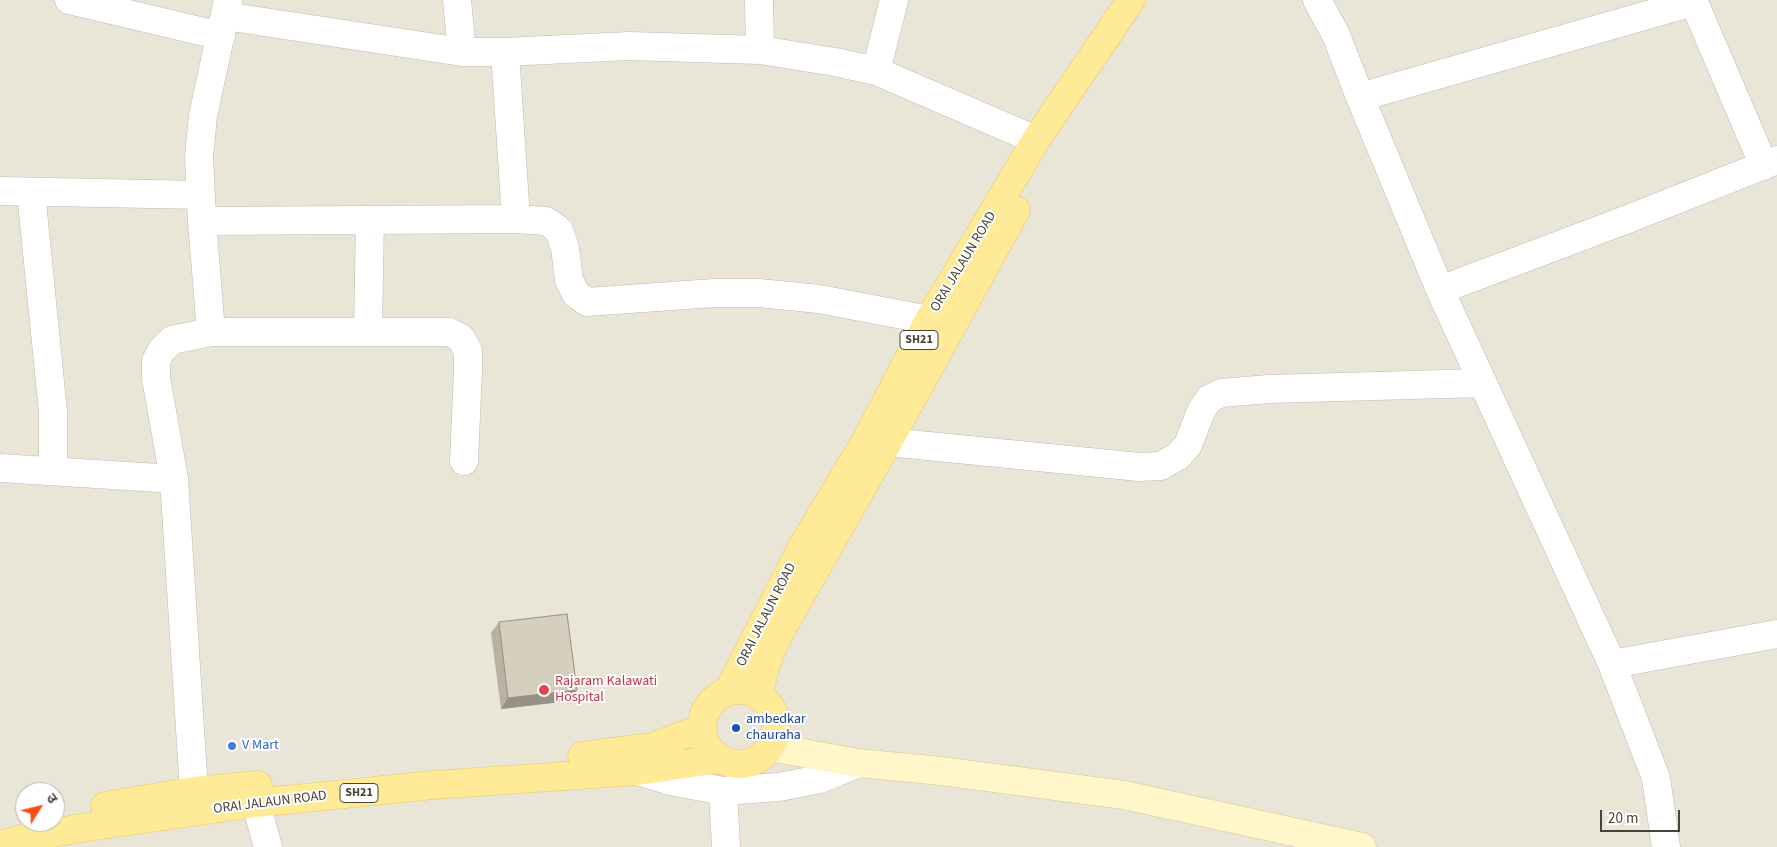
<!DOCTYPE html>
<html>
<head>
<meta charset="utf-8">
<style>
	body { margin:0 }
	#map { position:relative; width:1777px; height:847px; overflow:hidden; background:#f5f2e9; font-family:"Source Sans 3","Noto Sans Devanagari",sans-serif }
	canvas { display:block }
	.north { position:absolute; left:15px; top:782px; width:50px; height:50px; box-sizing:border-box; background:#fff; border:1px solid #b6b4af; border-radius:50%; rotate:54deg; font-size:14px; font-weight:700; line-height:20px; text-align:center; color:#494337 }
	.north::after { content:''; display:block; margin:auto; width:18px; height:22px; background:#fc4d19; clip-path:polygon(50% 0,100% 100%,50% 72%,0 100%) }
	.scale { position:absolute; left:1600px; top:810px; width:80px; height:22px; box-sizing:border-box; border:2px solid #494337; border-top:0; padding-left:6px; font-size:15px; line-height:18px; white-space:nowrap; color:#494337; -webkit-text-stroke:4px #fff; paint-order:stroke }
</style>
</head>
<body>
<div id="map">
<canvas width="1777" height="847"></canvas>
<div class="north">उ</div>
<div class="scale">20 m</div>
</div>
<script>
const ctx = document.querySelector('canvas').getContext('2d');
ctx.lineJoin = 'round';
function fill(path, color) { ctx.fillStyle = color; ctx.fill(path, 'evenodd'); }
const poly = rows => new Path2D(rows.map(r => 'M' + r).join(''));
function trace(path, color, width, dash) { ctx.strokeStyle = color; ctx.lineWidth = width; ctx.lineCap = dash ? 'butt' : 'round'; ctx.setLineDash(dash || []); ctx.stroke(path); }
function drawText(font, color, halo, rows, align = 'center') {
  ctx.font = font + ' "Source Sans 3",sans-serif'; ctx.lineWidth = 4; ctx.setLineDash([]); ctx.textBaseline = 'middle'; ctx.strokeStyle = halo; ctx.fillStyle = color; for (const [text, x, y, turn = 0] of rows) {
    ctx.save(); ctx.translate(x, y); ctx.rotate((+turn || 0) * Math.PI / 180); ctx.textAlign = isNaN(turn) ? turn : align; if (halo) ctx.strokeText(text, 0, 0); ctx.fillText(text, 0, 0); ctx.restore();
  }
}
fill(poly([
	[0,0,1777,0,1777,847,0,847],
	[25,792,55,792,55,822,25,822]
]), '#e9e5d7');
const street = poly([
	[69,0,221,36],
	[457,0,462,52],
	[759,0,760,50],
	[1317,0,1336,35,1360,97,1440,290,1612,664,1656,778,1666,847],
	[1693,0,1764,166],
	[225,16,462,52,505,52,629,46,760,50,835,62,876,71,1036,140],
	[505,52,516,219],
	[876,71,894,0],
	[1360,97,1693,2],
	[0,191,201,195],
	[31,192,53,412,53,471],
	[202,221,516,219,546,221,559,230,565,248,569,280,576,294,587,302,714,293,759,293,819,299,929,320],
	[1440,290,1628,219,1777,160],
	[211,332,202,221,199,157,203,116,228,0],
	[368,332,370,220],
	[888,442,1139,467,1161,466,1178,456,1188,445,1201,411,1209,399,1221,393,1269,389,1483,383],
	[0,468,174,479],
	[1612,664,1777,634],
	[638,771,671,781,723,791,779,787,820,779,858,763],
	[251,786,268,847],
	[194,791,174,479,156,378,156,361,161,351,172,340,211,332,449,332,461,338,468,351,468,370,464,461],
	[723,791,726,847]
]);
const secondary = poly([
	[770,747,858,763,941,771,1124,795,1362,847]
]);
const primary = poly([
	'702 727a37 37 0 1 1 74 0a37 37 0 1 1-74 0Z',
	[728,692,802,547,867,439,929,320,1036,140,1131,0],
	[758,696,765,667,776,639,888,442,1016,210],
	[582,756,652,747,702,728],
	[105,806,194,791,258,785],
	[0,845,25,838,81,828,256,803,433,785,638,771,720,759]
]);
trace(street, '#c1bbac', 29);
trace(secondary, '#d5c999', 29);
trace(primary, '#e5c967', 29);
trace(street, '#fff', 28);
trace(secondary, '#fff6c9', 28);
trace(primary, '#ffea98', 28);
fill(poly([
	[499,622,569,701,501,709,491,633]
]), '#b9b2a3');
fill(poly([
	[577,690,569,701,501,709,508,698]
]), '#969185');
const building = poly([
	[567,614,577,690,508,698,499,622,567,614]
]);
fill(building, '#d7cfbe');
trace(building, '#969185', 1);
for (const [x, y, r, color] of [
	[544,690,6,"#e0444e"],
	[736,728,5,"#1a4fb4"],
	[232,746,5,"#3f7fe0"]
]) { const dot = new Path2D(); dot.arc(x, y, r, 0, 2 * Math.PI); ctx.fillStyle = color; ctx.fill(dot); trace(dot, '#fff', 2); }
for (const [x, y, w] of [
	[919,340,38],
	[359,793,38]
]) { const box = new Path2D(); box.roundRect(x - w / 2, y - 9.5, w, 19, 4); ctx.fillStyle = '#fff'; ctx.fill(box); trace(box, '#494337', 1); }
drawText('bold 12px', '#494337', null, [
	["SH21",919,340],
	["SH21",359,793]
]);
drawText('14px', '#494337', '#fff', [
	["ORAI JALAUN ROAD",964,262,-59],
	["ORAI JALAUN ROAD",767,615,-63],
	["ORAI JALAUN ROAD",270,803,-7]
]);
drawText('14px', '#be3a42', '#fff', [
	["Rajaram Kalawati",555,682],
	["Hospital",555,698]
], 'left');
drawText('14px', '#164399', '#fff', [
	["ambedkar",746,720],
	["chauraha",746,736]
], 'left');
drawText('14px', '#366cbe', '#fff', [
	["V Mart",242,746]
], 'left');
</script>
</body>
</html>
